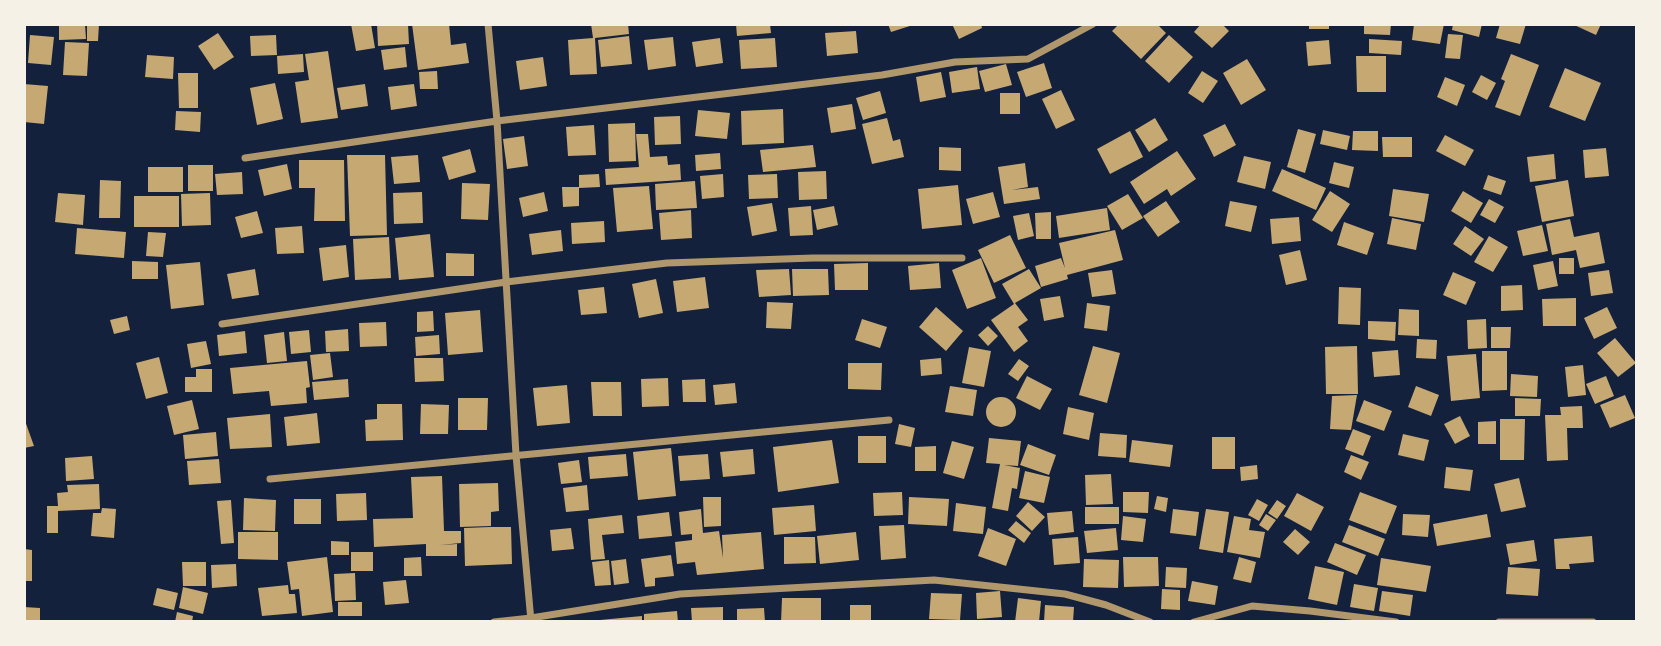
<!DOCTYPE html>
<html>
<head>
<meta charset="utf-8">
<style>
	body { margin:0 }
	#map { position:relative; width:1661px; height:646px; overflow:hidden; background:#14213d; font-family:"Open Sans",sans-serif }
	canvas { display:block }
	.frame { position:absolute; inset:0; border:26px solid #f6f1e7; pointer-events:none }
</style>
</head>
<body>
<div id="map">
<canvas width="1661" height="646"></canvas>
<div class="frame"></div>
</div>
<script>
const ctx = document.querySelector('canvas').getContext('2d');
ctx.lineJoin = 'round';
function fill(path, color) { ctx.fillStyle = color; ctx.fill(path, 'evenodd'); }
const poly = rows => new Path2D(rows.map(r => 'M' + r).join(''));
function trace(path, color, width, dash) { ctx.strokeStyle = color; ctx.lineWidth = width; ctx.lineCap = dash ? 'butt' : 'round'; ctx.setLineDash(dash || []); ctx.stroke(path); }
fill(poly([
	[59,24,85,24,86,39,59,40],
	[87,24,99,24,98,41,87,41],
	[351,24,371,24,375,48,356,51],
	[377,24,408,24,409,44,378,46],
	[412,24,449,24,451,45,466,43,469,63,418,70],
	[591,24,628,24,629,34,595,38,597,74,570,75,568,40,593,38],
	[736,24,770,24,771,33,737,36],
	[888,24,913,24,913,25,891,32],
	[952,24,981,24,982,28,959,39],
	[1119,24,1157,24,1166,33,1141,59,1112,31],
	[1201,24,1222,24,1229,31,1212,48,1194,32],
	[1309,24,1329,24,1329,29,1309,29],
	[1364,24,1391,24,1390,35,1364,34],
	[1414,24,1444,24,1440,44,1412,40],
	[1453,24,1482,24,1479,37,1452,30],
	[1500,24,1526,24,1520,44,1496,38],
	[1572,24,1601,24,1596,35],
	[856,31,858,53,827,56,825,33],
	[218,33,234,57,214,70,198,46],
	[1448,34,1463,35,1460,59,1445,58],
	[30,35,54,37,51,65,28,63],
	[276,35,277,55,251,56,250,36],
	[1169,35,1193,57,1169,83,1145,61],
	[629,36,632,64,601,67,598,40],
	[673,37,676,66,648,70,644,40],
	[720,38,723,63,696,67,692,42],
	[775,38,777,67,741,69,739,40],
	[1369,39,1402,41,1401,55,1369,53],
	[1329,40,1331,64,1308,66,1306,42],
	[65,42,89,43,87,76,63,75],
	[405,47,407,67,384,70,381,50],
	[328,51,338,118,301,123,295,82,309,80,305,54],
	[303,54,304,72,278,74,277,56],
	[1511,54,1539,65,1520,116,1495,107,1505,81,1501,79],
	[147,55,174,57,173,79,145,77],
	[1356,56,1386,56,1386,92,1357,92],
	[543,57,547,86,520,90,516,61],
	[1247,59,1266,90,1241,105,1223,73],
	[1044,63,1052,88,1026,97,1017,72],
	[1006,64,1012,85,985,92,979,71],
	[977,67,980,89,952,93,949,72],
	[1565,68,1601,83,1585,121,1549,107],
	[437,71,438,89,420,89,419,72],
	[1202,71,1218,81,1203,103,1188,93],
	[941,72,946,97,920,102,916,77],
	[178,73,198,73,198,108,179,108],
	[1481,75,1496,83,1487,100,1472,92],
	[1445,77,1465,85,1457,106,1437,97],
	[275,83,283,119,257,125,250,88],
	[24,84,48,86,44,124,24,122],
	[365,84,368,106,341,110,337,88],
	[414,84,417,106,391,110,388,87],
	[1061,90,1075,120,1056,129,1042,99],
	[880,91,886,113,863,120,856,98],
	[1000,93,1020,93,1020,114,1000,114],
	[852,104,856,129,831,133,827,108],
	[783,109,784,143,742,145,741,111],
	[698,110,730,113,727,139,695,136],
	[176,111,201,112,200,132,175,130],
	[680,116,681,144,655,145,654,117],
	[887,118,893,141,900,139,904,157,872,164,862,124],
	[1155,118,1168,140,1149,152,1135,130],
	[635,123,636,161,609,162,608,124],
	[1225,124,1236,145,1214,157,1203,135],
	[594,125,596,155,568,156,566,127],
	[1298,129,1316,134,1305,173,1287,167],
	[1323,130,1350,136,1347,150,1320,144],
	[1130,131,1143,157,1110,174,1097,149],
	[1353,131,1378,131,1378,151,1352,150],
	[636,134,648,134,650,157,667,156,668,165,680,164,681,180,606,185,605,169,639,167],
	[1445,135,1474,150,1465,166,1436,151],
	[524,136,528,166,507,169,503,139],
	[1382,137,1412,137,1412,157,1383,157],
	[813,145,816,167,763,172,760,150],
	[939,147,961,148,961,171,939,170],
	[1606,148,1609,176,1585,178,1583,150],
	[470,149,476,172,449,180,442,157],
	[1177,151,1196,179,1171,196,1167,189,1144,204,1130,182],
	[720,153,721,169,696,171,695,155],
	[1554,154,1556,179,1530,182,1527,157],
	[347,155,385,155,387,235,350,236],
	[418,155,420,182,394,184,391,157],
	[1244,156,1271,162,1265,189,1237,182],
	[299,160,344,160,345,221,314,221,315,188,299,188],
	[1334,162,1354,167,1349,188,1329,183],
	[1025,163,1028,187,1012,190,1038,187,1040,199,1004,204,998,167],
	[287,164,292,189,264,196,258,170],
	[188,165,213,165,213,191,188,191],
	[148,167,183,167,183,192,148,192],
	[1282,169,1326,188,1316,210,1272,191],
	[826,171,827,199,799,200,798,172],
	[242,172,243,194,217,195,215,174],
	[599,174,600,187,579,188,579,175],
	[723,174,724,197,702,199,700,176],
	[777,174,778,198,749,199,748,175],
	[1488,175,1506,181,1501,195,1483,189],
	[100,180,121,181,120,218,99,218],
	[1568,180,1574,216,1542,222,1535,186],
	[695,181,697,208,656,210,655,184],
	[462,183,490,184,488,220,461,219],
	[958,185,962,225,922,229,918,189],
	[649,186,653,229,617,232,613,188],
	[562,187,579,187,579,206,563,207],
	[1393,189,1429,194,1424,222,1389,216],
	[1330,191,1350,204,1332,232,1312,220],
	[1463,191,1483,203,1471,223,1451,211],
	[422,192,423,223,394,224,393,193],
	[544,192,548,211,523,217,519,198],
	[993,192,1000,217,973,224,966,199],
	[58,193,85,195,83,225,55,222],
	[210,193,211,225,182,226,181,194],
	[1128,194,1143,218,1122,230,1107,206],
	[134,196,179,196,179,227,134,227],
	[1489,199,1504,207,1495,223,1480,215],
	[1166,201,1180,222,1158,237,1143,216],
	[1230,201,1257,206,1251,232,1225,226],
	[772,203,777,231,752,236,747,207],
	[811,206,813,235,790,236,788,208],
	[834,206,838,225,817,230,813,210],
	[1107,208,1110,230,1059,238,1056,216],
	[691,210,692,238,661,240,659,213],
	[257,211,263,233,241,238,235,217],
	[1051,212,1051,239,1036,239,1035,213],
	[1029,213,1034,236,1018,240,1013,216],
	[1299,217,1301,241,1272,244,1270,219],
	[1392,218,1421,224,1416,250,1387,244],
	[1570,219,1574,237,1599,232,1605,263,1580,268,1576,250,1552,255,1546,224],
	[604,221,605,242,572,244,571,223],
	[1344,222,1374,233,1367,255,1337,245],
	[1542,225,1548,251,1523,256,1517,231],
	[302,226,304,253,277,254,275,228],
	[1465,226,1484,239,1471,256,1453,244],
	[77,228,126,232,124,258,75,254],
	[561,230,563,251,532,255,529,234],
	[1115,230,1123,260,1067,275,1068,279,1041,287,1035,266,1061,258,1065,268,1059,243],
	[148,232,166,233,163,257,146,256],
	[430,234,434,277,399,280,395,238],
	[1010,235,1026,268,994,283,978,250],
	[1489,236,1508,247,1493,272,1474,262],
	[389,237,391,278,355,280,353,239],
	[346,245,349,277,323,281,319,248],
	[1300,250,1307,280,1286,285,1279,255],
	[446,253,474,254,474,276,446,276],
	[981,258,996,298,967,309,952,270],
	[1559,258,1574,258,1574,274,1559,274],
	[132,261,158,262,158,279,132,279],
	[1553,261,1558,286,1538,290,1533,265],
	[200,262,204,305,171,309,166,265],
	[868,263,868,290,835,290,834,264],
	[939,263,941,288,910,290,908,266],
	[255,269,259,295,232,299,227,274],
	[789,269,791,295,759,297,756,270],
	[792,269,828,269,829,295,793,296],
	[1029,269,1041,288,1015,303,1028,320,1018,327,1028,341,1014,352,991,320,1014,304,1002,284],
	[1112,270,1116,294,1092,297,1088,273],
	[1609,270,1613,293,1591,296,1588,273],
	[1453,272,1476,282,1466,305,1443,295],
	[705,277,709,308,677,312,673,281],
	[656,279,663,313,639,318,632,284],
	[1522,285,1523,310,1501,311,1501,286],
	[604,287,607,313,581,315,578,290],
	[1339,287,1361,288,1360,325,1338,324],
	[1060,296,1064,317,1044,321,1040,299],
	[1576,298,1576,326,1543,326,1542,299],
	[767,302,793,303,791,329,766,328],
	[1087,303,1110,306,1107,331,1084,328],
	[936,307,963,331,946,351,919,327],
	[1607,307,1617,328,1594,339,1584,318],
	[1399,309,1419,310,1419,336,1398,335],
	[480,310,483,352,448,355,445,313],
	[433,311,434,331,417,332,417,312],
	[127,316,130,330,114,334,110,320],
	[862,319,887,327,880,348,855,340],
	[1486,319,1487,348,1468,349,1467,320],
	[1368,321,1396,322,1395,341,1368,339],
	[386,322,387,346,360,347,359,323],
	[988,326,998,336,988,346,978,335],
	[1491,327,1511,327,1510,348,1491,348],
	[348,329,349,351,326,352,325,331],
	[309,330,311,352,291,354,289,332],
	[245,331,247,353,219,356,217,335],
	[284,332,287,361,267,363,264,335],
	[439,335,440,354,416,356,415,337],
	[1615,338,1636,363,1618,377,1597,353],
	[1417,339,1437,340,1436,359,1416,358],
	[206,341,211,364,191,368,187,344],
	[1093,346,1120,353,1107,403,1079,395],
	[1357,346,1358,394,1326,394,1325,347],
	[969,347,991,351,984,387,962,383],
	[1398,350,1400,375,1374,377,1372,352],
	[1482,351,1507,351,1507,390,1482,391],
	[330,353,333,377,313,380,310,355],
	[1476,354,1480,398,1451,401,1447,356],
	[159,357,168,393,146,399,136,363],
	[414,358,443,358,444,381,415,382],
	[941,358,942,374,921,376,920,360],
	[1019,359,1029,366,1018,381,1008,374],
	[307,361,310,387,306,388,307,403,271,406,269,391,233,394,230,368],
	[848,363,882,363,881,390,848,389],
	[1583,365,1586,395,1568,397,1565,367],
	[196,369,212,369,212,392,185,392,185,377,196,377],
	[1511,374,1538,376,1537,397,1510,396],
	[1027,376,1052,389,1040,410,1016,398],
	[1606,376,1614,396,1595,404,1586,384],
	[668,378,669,406,642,407,641,379],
	[348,379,349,397,314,400,312,382],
	[705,379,706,402,683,402,682,380],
	[591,382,621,382,622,416,593,416],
	[735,383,737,403,715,405,713,385],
	[567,385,570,423,537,426,533,388],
	[950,386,977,390,973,416,945,412],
	[1416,386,1439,395,1431,416,1408,407],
	[1357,395,1351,430,1330,429,1332,396],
	[1625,395,1635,418,1610,428,1600,405],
	'986 412a15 15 0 1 1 30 0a15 15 0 1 1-30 0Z',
	[458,398,488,398,487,430,458,430],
	[1515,398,1541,399,1540,416,1515,416],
	[192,400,199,429,174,435,167,406],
	[1364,400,1392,411,1384,431,1356,421],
	[377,404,402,404,403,440,366,441,365,420,377,419],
	[421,404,449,405,448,434,420,434],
	[1582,406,1583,428,1567,428,1568,460,1547,461,1545,415,1561,415,1560,407],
	[1068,407,1094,413,1089,440,1063,434],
	[317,413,320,443,287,446,284,417],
	[270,414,272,447,230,449,227,418],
	[1460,416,1470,436,1455,444,1444,424],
	[24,418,34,446,24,448],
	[1500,419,1525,419,1524,460,1500,460],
	[1496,421,1496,444,1478,444,1478,422],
	[899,424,915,428,911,447,895,444],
	[1353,429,1371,436,1363,456,1345,449],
	[216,432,218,456,185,459,183,435],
	[1100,433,1127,435,1126,458,1098,456],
	[1403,434,1429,440,1424,461,1398,455],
	[858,436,886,436,886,463,858,463],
	[1212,437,1235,437,1235,469,1212,469],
	[989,438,1021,441,1018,466,1004,465,1020,468,1017,489,1012,488,1008,511,992,508,1000,464,986,463],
	[832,440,839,483,778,492,773,447],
	[1132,440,1173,445,1170,467,1129,462],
	[952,441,974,447,964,479,943,473],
	[1028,444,1056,455,1049,475,1020,465],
	[936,446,936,471,915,471,915,447],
	[671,448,676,496,638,500,633,452],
	[753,449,755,474,723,477,720,452],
	[626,454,628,476,590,479,588,457],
	[708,454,710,479,680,481,678,456],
	[1351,455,1369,462,1361,480,1344,472],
	[92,456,94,479,66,481,65,458],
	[219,459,221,483,189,485,187,461],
	[579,460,582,482,561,484,558,463],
	[1257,465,1258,479,1241,481,1240,467],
	[1446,467,1473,470,1470,491,1444,488],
	[1025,471,1050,477,1044,503,1019,498],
	[1111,474,1113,504,1086,505,1085,475],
	[442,476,444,531,461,531,461,543,440,545,457,544,457,556,426,556,426,544,374,547,373,519,413,518,411,477],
	[1519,478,1526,507,1501,512,1494,484],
	[498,483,499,511,491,512,491,526,460,527,459,484],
	[99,484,100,509,58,511,58,533,47,533,47,506,58,506,57,493,68,492,67,485],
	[587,485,589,510,566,512,563,488],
	[902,492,903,515,874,516,873,493],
	[1123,492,1149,492,1148,513,1123,512],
	[1360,492,1397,506,1386,534,1349,520],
	[366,493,367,520,337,521,336,494],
	[1297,493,1324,507,1311,531,1284,516],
	[1157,496,1168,498,1166,512,1154,509],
	[703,497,721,497,721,526,704,527],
	[909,497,949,499,947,526,908,524],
	[244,498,276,500,275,531,243,530],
	[294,499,321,499,321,524,294,524],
	[1257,499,1268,505,1259,521,1248,515],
	[231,500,234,543,221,544,217,501],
	[1277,500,1286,506,1277,519,1268,513],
	[1028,502,1045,517,1032,531,1016,516],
	[956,503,986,507,983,534,953,531],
	[814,505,816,531,774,535,772,508],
	[1085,507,1119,507,1119,524,1085,524],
	[102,508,116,509,114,538,91,536,93,513,101,513],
	[701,509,703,533,719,531,723,558,722,535,761,532,764,569,697,575,695,562,677,564,675,542,692,540,692,534,681,535,679,512],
	[1173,509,1199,512,1196,536,1170,533],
	[1206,509,1229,512,1223,553,1199,549],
	[1072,511,1074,532,1049,535,1047,513],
	[669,512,672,536,639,539,637,516],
	[1266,514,1276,520,1268,531,1259,525],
	[1403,514,1430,515,1428,537,1402,535],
	[1487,514,1491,537,1437,546,1433,524],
	[622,515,624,533,602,535,605,559,591,560,588,519],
	[1123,516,1146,519,1143,542,1121,540],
	[1234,516,1251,519,1249,530,1265,532,1260,558,1227,552],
	[1016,521,1031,533,1024,543,1008,530],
	[904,525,906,558,881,560,879,526],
	[1349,525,1385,539,1378,556,1342,542],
	[490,527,511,527,512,564,465,566,464,528],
	[571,528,574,549,552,551,550,530],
	[988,528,1016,539,1006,566,978,556],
	[1116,528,1118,550,1087,553,1084,531],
	[1295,529,1310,542,1298,555,1283,542],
	[238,532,278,532,278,560,238,559],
	[856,532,859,560,820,564,817,536],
	[1592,536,1594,562,1569,564,1570,569,1556,569,1554,539],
	[784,537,815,537,816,563,784,564],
	[1078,537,1080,563,1054,565,1052,539],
	[1534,540,1537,561,1510,565,1506,544],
	[331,541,349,542,349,555,331,555],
	[1335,543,1366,555,1357,575,1327,562],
	[24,549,32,550,32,581,24,581],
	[351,552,373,552,373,571,351,571],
	[671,555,674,576,655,578,655,586,645,587,641,559],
	[327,557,333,612,302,616,299,589,291,590,287,562],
	[421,557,422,576,404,576,404,558],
	[1123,557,1158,557,1159,586,1124,587],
	[1239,557,1256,562,1251,583,1233,579],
	[1381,558,1431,566,1426,592,1377,585],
	[626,559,629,583,614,585,611,561],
	[1084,559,1119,560,1118,588,1083,587],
	[609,560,611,585,595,586,592,562],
	[182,562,206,562,206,586,183,586],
	[236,564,237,586,212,588,211,565],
	[1315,566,1344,572,1337,605,1308,599],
	[1166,567,1187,568,1186,588,1165,587],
	[1508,567,1540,569,1538,596,1506,594],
	[355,573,356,600,335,601,334,574],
	[406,580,409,603,385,605,383,582],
	[1192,581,1218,586,1215,605,1188,601],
	[1354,584,1378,588,1374,611,1350,607],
	[288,585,289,594,295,594,297,613,262,616,258,588],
	[183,587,208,593,203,614,179,608],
	[157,588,178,593,174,610,153,605],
	[1162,589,1180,590,1180,610,1161,609],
	[1000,591,1002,617,977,619,976,593],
	[1382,591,1413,595,1410,616,1379,611],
	[931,593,962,594,960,620,929,619],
	[782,598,821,598,821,622,781,622],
	[1018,598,1041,601,1039,622,1015,622],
	[338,602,362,602,362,616,338,616],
	[850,605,871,605,871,622,850,622],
	[1045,605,1074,607,1073,622,1044,622],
	[24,607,40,608,40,622,24,622],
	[723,607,723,622,692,622,691,608],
	[764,608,765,622,737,622,737,609],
	[677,611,678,622,644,622,644,614],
	[177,612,193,616,192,622,175,622],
	[642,616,642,622,600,622,600,620]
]), '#c6a872');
trace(poly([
	[488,24,497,121,516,455,531,621],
	[245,158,497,121,882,75,955,62,1028,59,1093,24],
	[222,324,506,282,667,263,813,258,962,258],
	[270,479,889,420],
	[494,622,531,618,680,594,934,580,1065,594,1106,605,1150,622],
	[1194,622,1252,606,1310,611,1396,622],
	[1499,622,1593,622]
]), '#b1986c', 7);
</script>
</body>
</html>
